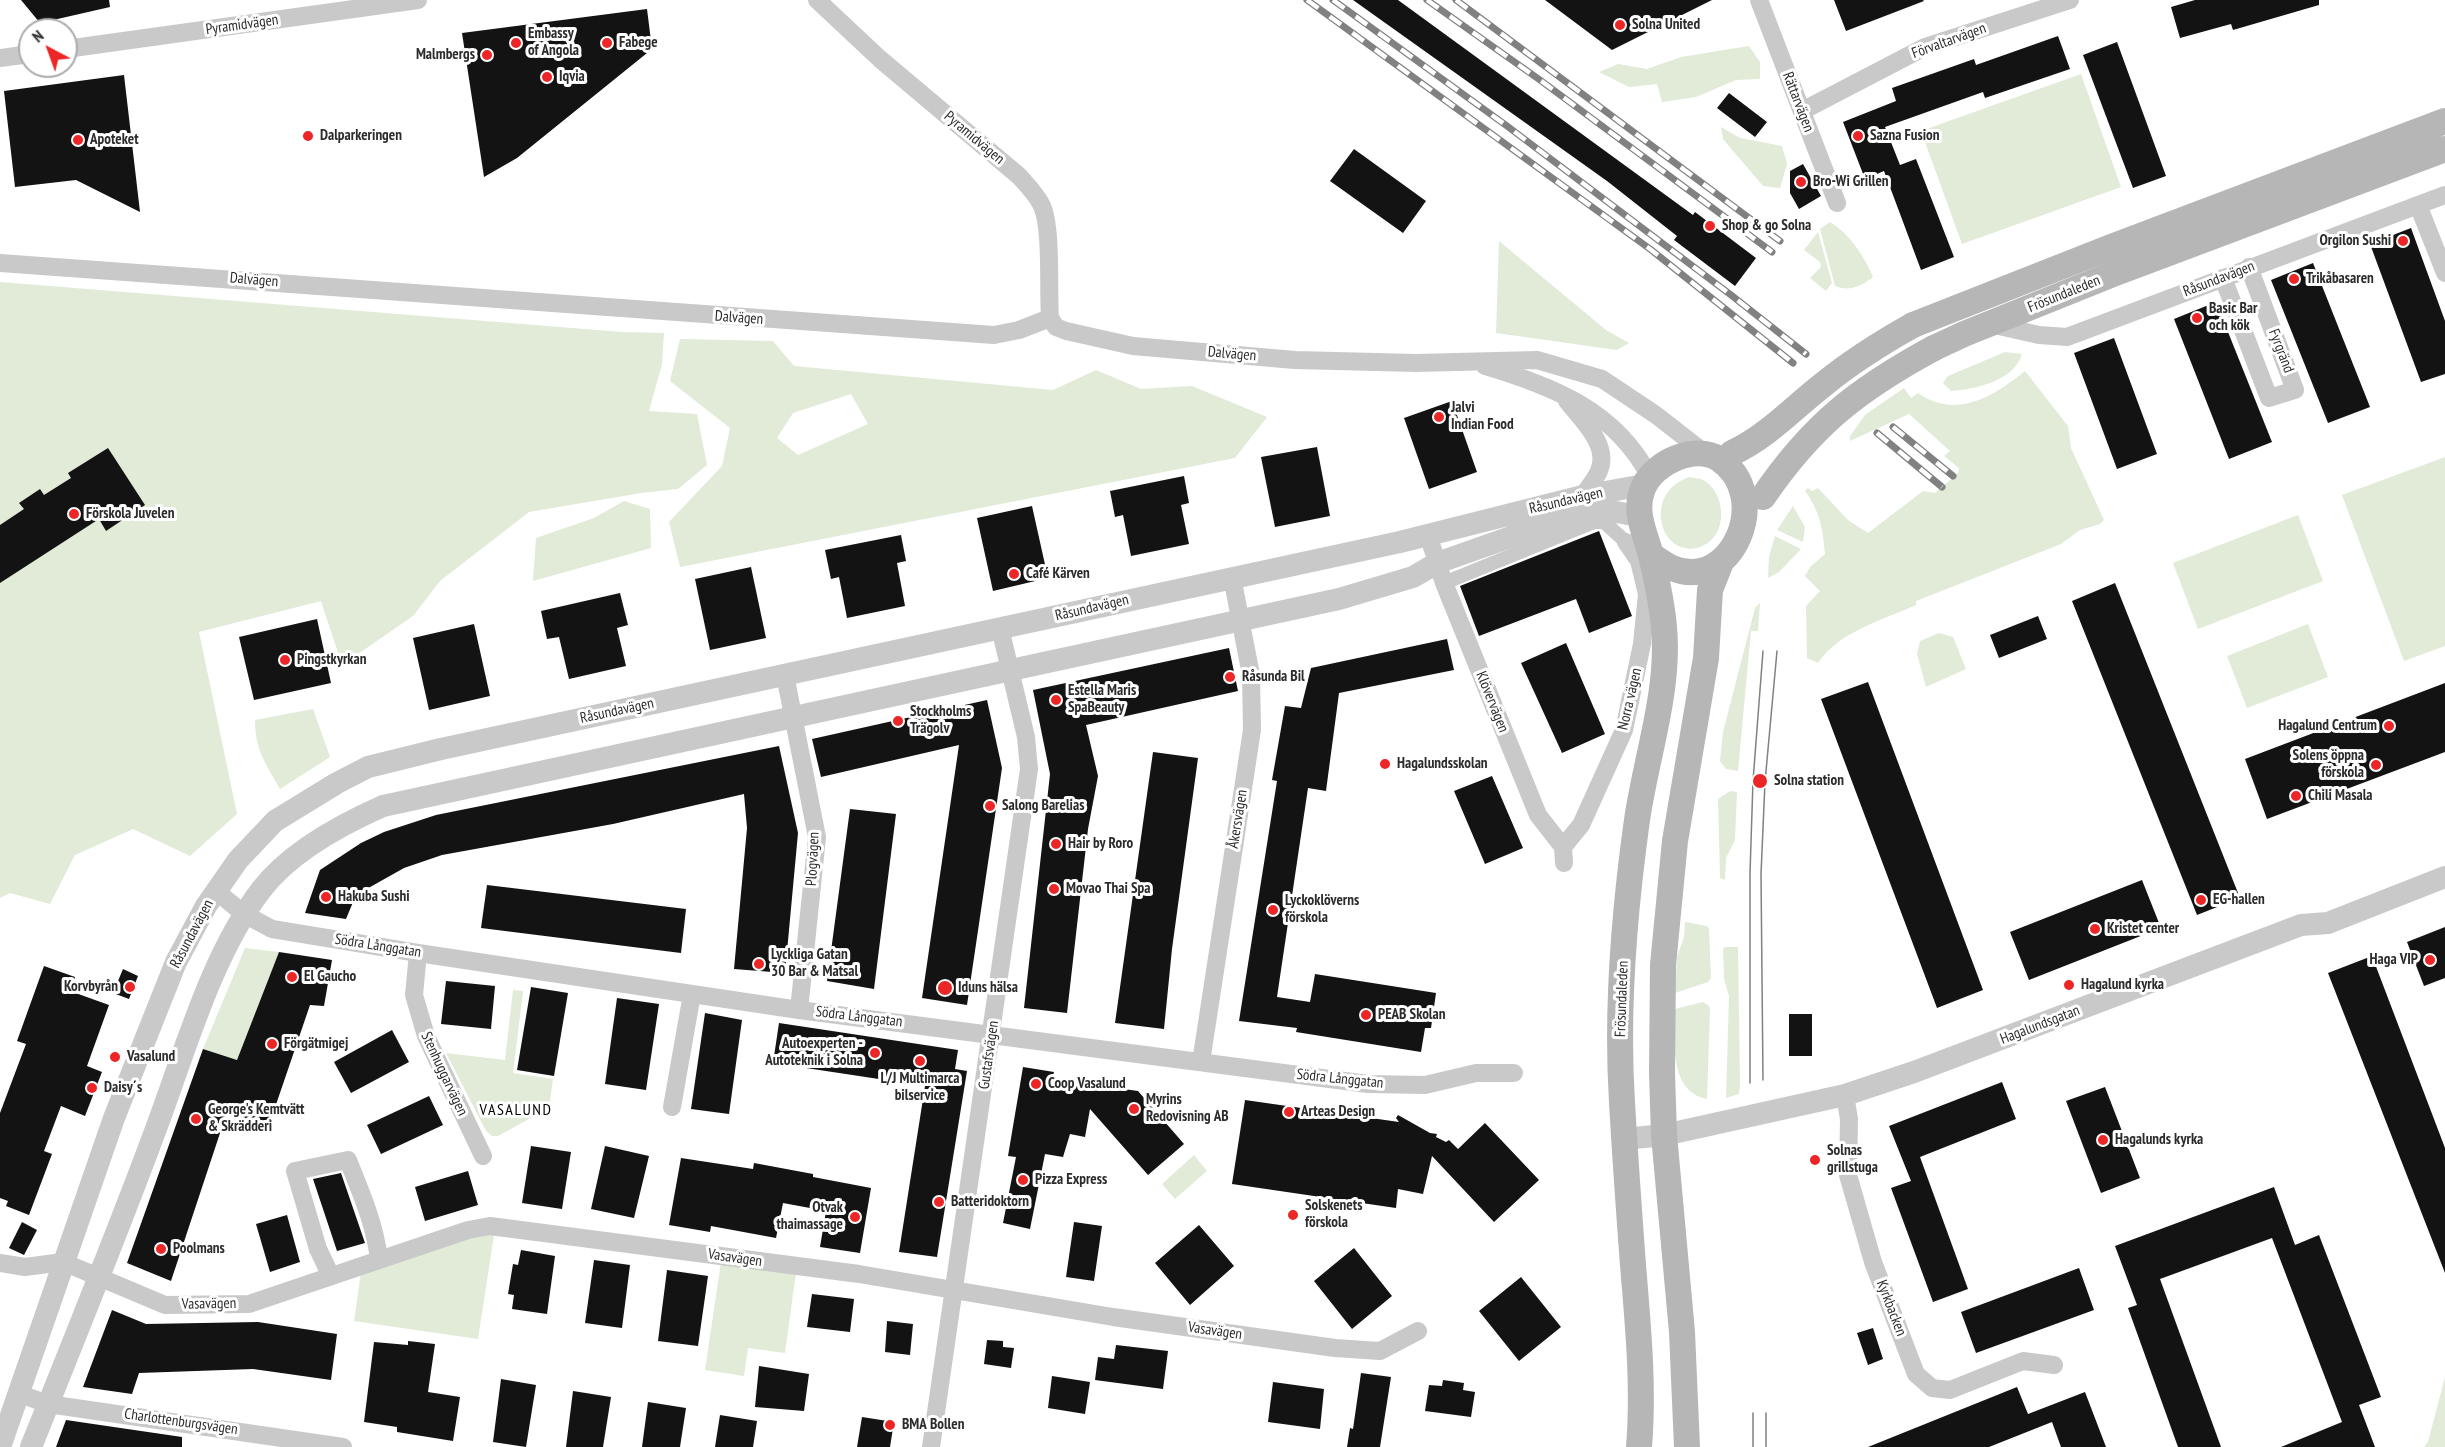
<!DOCTYPE html>
<meta charset="utf-8">
<style>
body{margin:0}
#map{position:relative;width:2445px;height:1447px;overflow:hidden;background:#fff;font-family:"PT Sans Narrow",sans-serif}
canvas{display:block}
.north{position:absolute;left:18px;top:18px;width:60px;height:60px;box-sizing:border-box;background:#fff;border:2px solid #ababab;border-radius:50%;rotate:319deg;font-size:16px;font-weight:700;line-height:24px;text-align:center;color:#2c2c2c}
.north::after{content:'';display:block;margin:auto;width:21px;height:27px;background:#ec2527;clip-path:polygon(50% 0,100% 100%,50% 72%,0 100%)}
</style>
<div id="map">
<canvas width="2445" height="1447"></canvas>
<div class="north">N</div>
</div>
<script>
const g = document.querySelector('canvas').getContext('2d');
g.lineJoin = 'round';
function paint(path, color) { g.fillStyle = color; g.fill(path, 'evenodd'); }
function stroke(path, color, width, dash) { g.strokeStyle = color; g.lineWidth = width; g.lineCap = dash ? 'butt' : 'round'; g.setLineDash(dash || []); g.stroke(path); }
function drawText(font, color, halo, rows, align = 'center') {
  g.font = font + ' "PT Sans Narrow",sans-serif'; g.lineWidth = 6; g.setLineDash([]); g.textBaseline = 'middle'; g.strokeStyle = halo; g.fillStyle = color; for (const [text, x, y, turn = 0] of rows) {
    g.save(); g.translate(x, y); g.rotate((+turn || 0) * Math.PI / 180); g.textAlign = isNaN(turn) ? turn : align; if (halo) g.strokeText(text, 0, 0); g.fillText(text, 0, 0); g.restore();
  }
}
const green = new Path2D(`
 M1749 46 1760 62V79L1736 80 1696 97 1662 102 1657 84 1629 87 1599 72 1618 64 1647 69 1681 57Z
 M2081 74 2121 187 1962 244 1921 131Z
 M1721 127 1740 138 1782 146 1787 164 1780 188 1763 186 1723 139Z
 M1830 222C1850 234 1864 256 1873 277 1862 286 1849 292 1835 286L1820 229Z
 M1818 232 1832 283 1826 291 1810 278 1821 267 1820 262 1804 250Z
 M1499 241 1606 330 1629 343 1617 350 1496 333Z
 M0 282 622 332 664 333 662 364 649 411 697 414 707 465 678 489 641 493 529 512 440 581 413 616 342 665 321 601 199 632 237 814 190 856 133 829 75 855 50 904 10 893 0 898Z
 M680 339 773 341 794 366 1053 390 1096 370 1141 389 1192 386 1267 417 1235 458 680 567 669 522 722 466 730 428 670 381ZM851 394 868 424 798 455 777 438 793 413Z
 M2005 352 2022 354C2014 381 1976 389 1951 391L1943 383 1948 376Z
 M2025 371 2068 426 2071 448 2104 520 2100 524 2080 530 2061 544 1916 601V605C1883 620 1838 632 1818 663L1807 658 1806 606 1820 591 1805 576 1810 567 1825 554C1823 530 1820 511 1805 491L1808 488 1812 491 1818 488 1848 520 1868 533 1923 491 1935 493 1958 473 1959 468 1944 456 1950 451 1909 414 1850 441V436L1865 415 1904 388 1911 398 1918 393C1956 420 1994 396 2025 371Z
 M2445 457V646L2404 661 2342 495Z
 M1689 477C1694 478 1699 478 1703 480 1722 490 1727 521 1714 537 1698 556 1671 551 1663 528 1656 504 1667 485 1689 477Z
 M624 501 650 509 651 548 533 581 536 538 594 518Z
 M1793 506 1805 527 1803 542 1777 530Z
 M2298 515 2323 581 2198 629 2173 563Z
 M1775 536 1801 549 1779 572 1768 578 1769 557Z
 M1760 603 1758 631H1751L1738 771 1726 769 1720 761 1723 732 1755 608Z
 M2308 624 2328 677 2247 708 2227 656Z
 M1939 633 1953 637 1966 669 1926 687 1917 654 1920 641Z
 M313 709 330 757 280 789C266 764 255 750 255 720Z
 M1730 791 1737 792 1735 840 1726 858 1725 880 1720 878 1718 799Z
 M1685 922 1707 926 1709 929 1711 978 1708 982 1675 993 1677 957 1684 937Z
 M1725 947H1738L1740 1084 1739 1094 1726 1098 1729 996 1724 979 1723 949Z
 M245 948 279 952 237 1060 203 1049Z
 M513 990 523 991 513 1073 553 1079 549 1108 498 1136H492L486 1131 446 1053 505 1060Z
 M1703 1002 1709 1006 1710 1010 1707 1099C1668 1091 1675 1040 1675 1009Z
 M1194 1155 1207 1171 1175 1199 1162 1184Z
 M478 1232 494 1235 478 1339 354 1321 361 1272Z
 M721 1262 796 1272 785 1353 748 1348 744 1376 705 1370Z
 M2445 1377V1447H2424L2428 1442Z`);
const building = new Path2D(`
 M21 0H109L110 7 40 23Z
 M1353 0H1398L1693 215 1695 212 1756 258 1735 286 1674 240 1677 236 1607 181Z
 M1545 0H1712L1612 50Z
 M1834 0H1923L1924 1 1846 31Z
 M2195 0H2319V5L2233 30 2231 24 2180 38 2171 7Z
 M647 9 652 49 517 158 484 177 462 33Z
 M2058 36 2070 69 1985 98 1983 92 1885 127 1900 165 1916 159 1954 257 1921 270 1884 171 1865 179 1843 122 1896 101 1892 88 1974 59 1976 65Z
 M2117 42 2166 176 2133 188 2083 55Z
 M124 75 140 212 76 180 15 187 4 91Z
 M1729 93 1767 122 1755 137 1717 108Z
 M1354 149 1426 201 1403 233 1330 181Z
 M1803 164 1821 196 1799 209 1790 193V171Z
 M2411 228 2445 321V374L2421 382 2370 244Z
 M2313 263 2370 407 2328 423 2271 280Z
 M2216 302 2272 442 2229 459 2174 319Z
 M2114 338 2157 454 2117 469 2074 353Z
 M1452 401 1477 472 1429 489 1404 418Z
 M1317 447 1330 516 1275 527 1261 457Z
 M108 448 145 505 106 531 99 519 0 583V525L24 509 19 503 40 489 44 495 71 478 68 473Z
 M1184 476 1189 503 1181 505 1189 544 1131 556 1123 515 1115 517 1110 491Z
 M1032 506 1048 578 993 591 977 518Z
 M1599 531 1632 616 1589 633 1576 599 1479 636 1460 586Z
 M901 535 906 561 897 563 905 606 847 618 839 577 831 579 825 550Z
 M751 567 766 638 710 650 695 579Z
 M2115 583 2240 898 2197 915 2072 601Z
 M620 593 628 625 617 628 626 666 569 679 559 637 547 639 541 611Z
 M2038 616 2047 639 1999 658 1990 635Z
 M317 619 331 683 254 700 239 637Z
 M474 624 490 696 429 710 413 638Z
 M1447 639 1454 670 1339 693 1326 791 1308 788 1277 997 1310 1002 1315 974 1436 993 1431 1028H1425L1421 1052 1296 1032 1297 1028 1239 1021 1277 781 1272 780 1285 706 1301 708 1311 668Z
 M1566 643 1605 734 1562 753 1521 663Z
 M1229 648 1238 691 1086 725 1098 776 1088 829 1067 1013 1024 1008 1050 774 1033 690Z
 M1868 682 1983 990 1937 1008 1821 699Z
 M2445 683V752L2267 819 2245 759Z
 M987 700 1002 768 967 1005 922 998 959 745 821 777 812 739Z
 M779 746 798 833 785 973 734 969 747 828 744 794 613 824 442 855 404 868 356 895 346 919 305 913 320 870 361 843 384 832 436 815Z
 M1153 752 1198 758 1172 949 1164 1029 1115 1023Z
 M1492 776 1523 848 1485 864 1454 791Z
 M850 809 896 814 874 989 827 981Z
 M2142 880 2161 928 2029 980 2010 932Z
 M487 885 686 909 681 953 481 928Z
 M2445 927V978L2424 986 2407 942Z
 M279 952 332 960 324 1006 310 1005 268 1128 227 1112 171 1281 127 1263 203 1049 237 1060Z
 M2372 956 2445 1148V1273L2328 973Z
 M44 966 75 977 70 991 109 1005 87 1066 102 1072 85 1116 61 1106 44 1151 52 1154 29 1215 6 1206 8 1201 0 1198V1113L26 1044 17 1041Z
 M123 969 138 976 129 999 113 993Z
 M446 981 495 986 491 1029 441 1024Z
 M531 987 568 993 554 1076 517 1070Z
 M617 998 659 1004 646 1090 605 1084Z
 M705 1013 742 1020 729 1114 691 1109Z
 M1789 1014H1812V1056H1789Z
 M779 1023 958 1050 955 1069 967 1071 937 1257 899 1252 925 1086 773 1063Z
 M392 1030 409 1062 351 1093 334 1062Z
 M1023 1067 1054 1072 1052 1079 1138 1091 1184 1144 1148 1175 1090 1109 1085 1137 1070 1134 1063 1157 1045 1154 1030 1229 1003 1223 1016 1157 1008 1156Z
 M2002 1082 2016 1119 1920 1157 1968 1289 1933 1302 1891 1188 1911 1181 1889 1126Z
 M2105 1087 2140 1178 2101 1193 2066 1101Z
 M429 1096 443 1125 381 1154 367 1125Z
 M1245 1100 1399 1122 1396 1118 1398 1115 1430 1133 1437 1134 1436 1137 1446 1142 1449 1140 1458 1149 1485 1123 1539 1180 1494 1222 1432 1156 1423 1194 1398 1189 1396 1208 1232 1184Z
 M531 1146 571 1152 562 1209 522 1203Z
 M605 1146 649 1156 634 1218 591 1209Z
 M681 1158 753 1169 754 1163 813 1174V1177L871 1188 860 1253 820 1247 826 1211 783 1203 776 1238 711 1226 710 1232 669 1225Z
 M468 1171 478 1205 425 1221 415 1187Z
 M341 1173 365 1243 337 1251 313 1179Z
 M2274 1187 2295 1245 2319 1235 2381 1397 2359 1405 2375 1447H2281L2342 1422 2272 1238 2160 1279 2221 1447H2178L2128 1308 2137 1305 2115 1246Z
 M287 1215 300 1262 270 1272 256 1224Z
 M22 1222 37 1230 24 1255 9 1248Z
 M1074 1222 1102 1226 1094 1281 1066 1277Z
 M1199 1225 1234 1266 1190 1305 1155 1263Z
 M1354 1248 1392 1296 1352 1329 1314 1281Z
 M521 1250 555 1256 547 1314 512 1309 514 1295 508 1294 513 1264 518 1265Z
 M594 1260 630 1265 622 1328 585 1323Z
 M2079 1268 2094 1310 1976 1353 1961 1312Z
 M667 1270 708 1276 698 1346 658 1341Z
 M1521 1277 1561 1327 1519 1361 1479 1311Z
 M812 1294 854 1299 850 1332 807 1327Z
 M112 1310 146 1324 258 1322 337 1334 331 1380 253 1369 139 1373 132 1394 83 1387Z
 M887 1321 913 1324 910 1355 885 1352Z
 M1873 1328 1883 1359 1868 1365 1857 1333Z
 M987 1340 1003 1341V1347L1014 1348 1011 1368 984 1364Z
 M408 1341 435 1344 428 1392 460 1397 453 1441 397 1432V1427L364 1422 374 1342 408 1345Z
 M1116 1345 1168 1351 1163 1389 1095 1380 1098 1357 1114 1359Z
 M759 1366 809 1374 804 1411 755 1407Z
 M1361 1373 1391 1377 1380 1447H1347L1350 1428 1353 1429Z
 M1052 1376 1090 1382 1085 1414 1048 1408Z
 M501 1379 536 1385 526 1447 493 1442Z
 M1443 1380 1464 1383 1463 1390 1475 1392 1471 1417 1425 1411 1429 1385 1442 1386Z
 M1273 1382 1324 1389 1320 1429 1268 1422Z
 M2017 1387 2028 1414 2085 1392 2106 1447H2061L2052 1422 1989 1447H1868Z
 M573 1391 611 1397 603 1447H566Z
 M648 1402 686 1408 680 1447H642Z
 M720 1415 757 1421 753 1447H715Z
 M862 1417 894 1422 890 1447H857Z
 M66 1420 182 1437V1447H56Z`);
const pedestrian = new Path2D(`
 M1444 583 1594 522H1604L1626 542`);
const minor = new Path2D(`
 M817 0 880 59 1019 176C1027 185 1037 195 1042 206 1052 228 1048 291 1050 318
 M1759 0 1837 203
 M66 49 418 0
 M0 58 30 54
 M1802 111 1925 47 2070 0
 M2418 205 2445 273
 M0 263 994 335 1019 330 1050 318
 M2223 278 2269 398 2295 390 2249 267
 M1050 318 1056 327 1066 331 1133 346 1295 360 1416 363 1537 360 1602 379 1656 415 1706 454
 M1990 324 2039 335 2067 337 2445 195
 M1485 366C1554 387 1615 410 1650 477
 M1567 401C1582 420 1610 445 1599 471 1595 480 1588 488 1583 496
 M1428 535 1444 583 1538 815 1563 847 1564 863
 M785 675 817 837 799 1010
 M1563 847 1581 825 1624 730 1642 644 1647 594 1639 561 1626 542
 M216 891 244 914 272 929 418 953 799 1010 1368 1084 1425 1085 1476 1073H1514
 M418 953 414 995 426 1036 483 1156
 M1201 1062 1252 730 1251 675 1232 577
 M1845 1095 1849 1119 1848 1175 1873 1262 1916 1374 1932 1388 1950 1390 2023 1361 2054 1365
 M672 1107 692 994
 M0 1263 25 1267 63 1262 165 1305 249 1304 468 1230 490 1226 859 1274 1113 1317 1335 1348 1380 1351 1418 1331
 M331 1276 318 1249 295 1171 348 1160C361 1193 375 1224 379 1260
 M20 1394 48 1404 343 1447
 M931 1447 1029 769 1026 737 1000 628`);
const tertiary = new Path2D(`
 M1624 1139 1664 1135 1845 1095 1914 1072 2301 925 2328 923 2445 877
 M0 1447 114 1118 176 962 206 906 238 860 275 821 337 783 368 767 441 749 1400 542 1583 496 1644 485
 M31 1447C74 1340 117 1234 157 1126 185 1051 212 954 261 890 290 852 340 825 383 806L1339 599 1413 577 1437 563 1573 515 1616 512 1639 516`);
const secondary = new Path2D(`
 M1913 325 2111 247 2445 121
 M1934 348 1964 334 2118 272 2445 149
 M1639 1447C1644 1386 1638 1326 1633 1265 1629 1211 1625 1156 1622 1102 1616 1008 1624 913 1637 820 1646 757 1670 691 1664 627 1662 604 1657 581 1652 559 1646 534 1632 512 1644 486 1655 462 1695 444 1719 459 1774 496 1732 593 1672 568 1665 565 1657 559 1651 555
 M1687 1447 1682 1332 1664 1135 1662 1073 1663 965 1675 841 1706 658 1710 590 1721 562`);
const tram = new Path2D(`
 M1763 1080 1761 874 1765 782 1777 651
 M1750 1083V873L1753 781 1763 651
 M1753 1413V1447
 M1766 1447V1413`);
const rail = new Path2D(`
 M1307 0 1650 249 1793 363
 M1333 0 1507 126 1731 295 1806 354
 M1427 0 1540 80 1772 252
 M1456 0 1780 241
 M1893 427 1953 476
 M1877 433 1942 487`);
const secondaryBridge = new Path2D(`
 M1732 453C1768 436 1793 408 1824 384 1852 361 1881 343 1913 325
 M1763 497C1812 425 1858 389 1934 348`);
const markers = [
 [1620,25,6,"#ec2527"],
 [516,43,6,"#ec2527"],
 [607,43,6,"#ec2527"],
 [487,55,6,"#ec2527"],
 [547,77,6,"#ec2527"],
 [308,136,6,"#ec2527"],
 [1858,136,6,"#ec2527"],
 [78,140,6,"#ec2527"],
 [1801,182,6,"#ec2527"],
 [1710,226,6,"#ec2527"],
 [2403,241,6,"#ec2527"],
 [2294,279,6,"#ec2527"],
 [2197,318,6,"#ec2527"],
 [1439,417,6,"#ec2527"],
 [74,514,6,"#ec2527"],
 [1014,574,6,"#ec2527"],
 [285,660,6,"#ec2527"],
 [1230,677,6,"#ec2527"],
 [1056,700,6,"#ec2527"],
 [898,721,6,"#ec2527"],
 [2389,726,6,"#ec2527"],
 [1385,764,6,"#ec2527"],
 [2376,765,6,"#ec2527"],
 [1760,781,8,"#ec2527"],
 [2296,796,6,"#ec2527"],
 [990,806,6,"#ec2527"],
 [1056,844,6,"#ec2527"],
 [1054,889,6,"#ec2527"],
 [326,897,6,"#ec2527"],
 [2201,900,6,"#ec2527"],
 [1273,910,6,"#ec2527"],
 [2095,929,6,"#ec2527"],
 [2430,960,6,"#ec2527"],
 [759,964,6,"#ec2527"],
 [292,977,6,"#ec2527"],
 [2069,985,6,"#ec2527"],
 [130,987,6,"#ec2527"],
 [945,988,8,"#ec2527"],
 [1366,1015,6,"#ec2527"],
 [272,1044,6,"#ec2527"],
 [875,1053,6,"#ec2527"],
 [115,1057,6,"#ec2527"],
 [920,1061,6,"#ec2527"],
 [1036,1084,6,"#ec2527"],
 [92,1088,6,"#ec2527"],
 [1134,1109,6,"#ec2527"],
 [1289,1112,6,"#ec2527"],
 [196,1119,6,"#ec2527"],
 [2103,1140,6,"#ec2527"],
 [1815,1160,6,"#ec2527"],
 [1023,1180,6,"#ec2527"],
 [939,1202,6,"#ec2527"],
 [1293,1215,6,"#ec2527"],
 [855,1217,6,"#ec2527"],
 [161,1249,6,"#ec2527"],
 [890,1425,6,"#ec2527"]
];
const streetNames = [
 ["Pyramidvägen",242,25,-8],
 ["Förvaltarvägen",1949,41,-20],
 ["Rättarvägen",1798,102,69],
 ["Pyramidvägen",974,138,40],
 ["Råsundavägen",2219,279,-21],
 ["Dalvägen",254,280,5],
 ["Frösundaleden",2064,294,-22],
 ["Dalvägen",739,318,4],
 ["Fyrgränd",2281,351,69],
 ["Dalvägen",1232,354,5],
 ["Råsundavägen",1566,501,-13],
 ["Råsundavägen",1092,608,-13],
 ["Norra vägen",1630,699,-77],
 ["Klövervägen",1492,702,68],
 ["Råsundavägen",617,711,-12],
 ["Åkersvägen",1238,819,-81],
 ["Plogvägen",813,859,-87],
 ["Råsundavägen",192,934,-62],
 ["Södra Långgatan",378,946,9],
 ["Frösundaleden",1622,999,-88],
 ["Södra Långgatan",859,1017,7],
 ["Hagalundsgatan",2040,1025,-21],
 ["Gustafsvägen",989,1055,-82],
 ["Stenhuggarvägen",444,1074,65],
 ["Södra Långgatan",1340,1079,6],
 ["Vasavägen",735,1258,8],
 ["Vasavägen",209,1304,-1],
 ["Kyrkbacken",1891,1308,69],
 ["Vasavägen",1215,1331,8],
 ["Charlottenburgsvägen",181,1422,8]
];
const poiNames = [
 ["Solna United",1632,25],
 ["Embassy",528,34],
 ["of Angola",528,51],
 ["Fabege",619,43],
 ["Malmbergs",475,55,"right"],
 ["Iqvia",559,77],
 ["Dalparkeringen",320,136],
 ["Sazna Fusion",1870,136],
 ["Apoteket",90,140],
 ["Bro-Wi Grillen",1813,182],
 ["Shop & go Solna",1722,226],
 ["Orgilon Sushi",2391,241,"right"],
 ["Trikåbasaren",2306,279],
 ["Basic Bar",2209,309],
 ["och kök",2209,326],
 ["Jalvi",1451,408],
 ["Indian Food",1451,425],
 ["Förskola Juvelen",86,514],
 ["Café Kärven",1026,574],
 ["Pingstkyrkan",297,660],
 ["Råsunda Bil",1242,677],
 ["Estella Maris",1068,691],
 ["SpaBeauty",1068,708],
 ["Stockholms",910,712],
 ["Trägolv",910,729],
 ["Hagalund Centrum",2377,726,"right"],
 ["Solens öppna",2364,756,"right"],
 ["förskola",2364,773,"right"],
 ["Hagalundsskolan",1397,764],
 ["Solna station",1774,781],
 ["Chili Masala",2308,796],
 ["Salong Barelias",1002,806],
 ["Hair by Roro",1068,844],
 ["Movao Thai Spa",1066,889],
 ["Hakuba Sushi",338,897],
 ["EG-hallen",2213,900],
 ["Lyckoklöverns",1285,901],
 ["förskola",1285,918],
 ["Kristet center",2107,929],
 ["Lyckliga Gatan",771,955],
 ["30 Bar & Matsal",771,972],
 ["Haga VIP",2418,960,"right"],
 ["El Gaucho",304,977],
 ["Hagalund kyrka",2081,985],
 ["Korvbyrån",118,987,"right"],
 ["Iduns hälsa",958,988],
 ["PEAB Skolan",1378,1015],
 ["Förgätmigej",284,1044],
 ["Autoexperten -",863,1044,"right"],
 ["Autoteknik i Solna",863,1061,"right"],
 ["Vasalund",127,1057],
 ["L/J Multimarca",920,1079,"center"],
 ["bilservice",920,1096,"center"],
 ["Coop Vasalund",1048,1084],
 ["Daisy´s",104,1088],
 ["Myrins",1146,1100],
 ["Redovisning AB",1146,1117],
 ["George's Kemtvätt",208,1110],
 ["& Skrädderi",208,1127],
 ["Arteas Design",1301,1112],
 ["Hagalunds kyrka",2115,1140],
 ["Solnas",1827,1151],
 ["grillstuga",1827,1168],
 ["Pizza Express",1035,1180],
 ["Batteridoktorn",951,1202],
 ["Solskenets",1305,1206],
 ["förskola",1305,1223],
 ["Otvak",843,1208,"right"],
 ["thaimassage",843,1225,"right"],
 ["Poolmans",173,1249],
 ["BMA Bollen",902,1425]
];
const neighbourhoodNames = [
 ["VASALUND",516,1110]
];
paint(green, '#e1ebd8');
paint(building, '#131313');
stroke(pedestrian, '#c9c9c9', 14);
stroke(minor, '#c9c9c9', 18);
stroke(tertiary, '#c9c9c9', 22);
stroke(secondary, '#b6b6b6', 26);
stroke(tram, '#818181', 1.5);
stroke(rail, '#818181', 7);
stroke(rail, '#fff', 4.5, [14]);
stroke(secondaryBridge, '#b6b6b6', 26);
for (const [x, y, r, color] of markers) { const dot = new Path2D(); dot.arc(x, y, r, 0, 2 * Math.PI); g.fillStyle = color; g.fill(dot); stroke(dot, '#fff', 2); }
drawText('15px', '#2c2c2c', '#fff', streetNames);
drawText('bold 15px', '#2c2c2c', '#fff', poiNames, 'left');
g.letterSpacing = '1.5px';
drawText('16px', '#000', '#fff', neighbourhoodNames);
g.letterSpacing = '0px';
</script>
